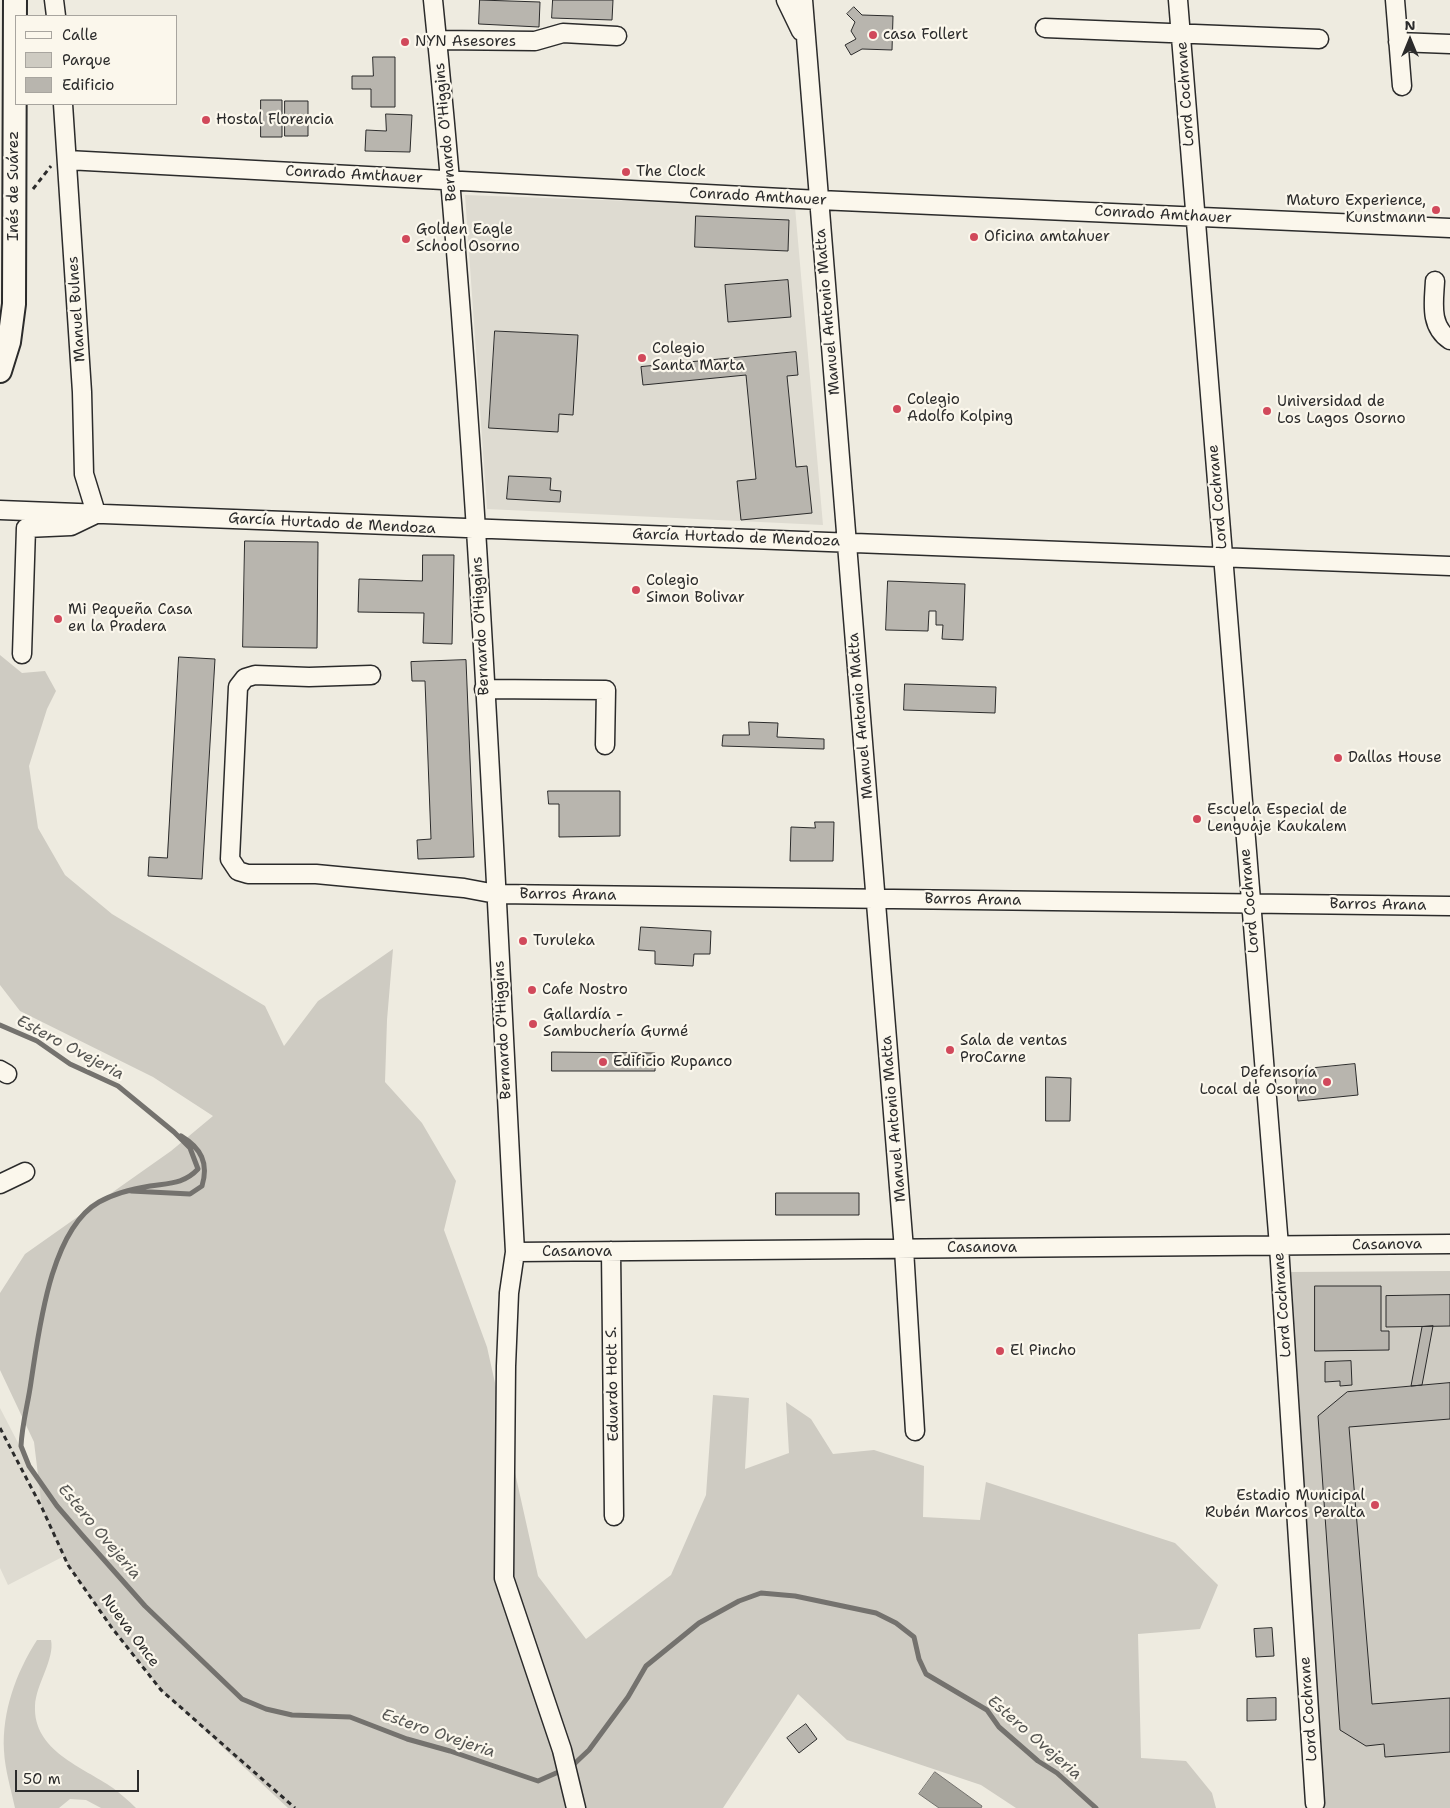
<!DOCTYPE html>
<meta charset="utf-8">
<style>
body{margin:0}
#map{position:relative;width:1450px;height:1808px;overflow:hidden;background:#eeebe0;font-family:"Shantell Sans",sans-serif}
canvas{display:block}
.legend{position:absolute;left:15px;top:15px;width:162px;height:90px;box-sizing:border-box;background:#fbf7ec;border:1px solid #a8a59f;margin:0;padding:6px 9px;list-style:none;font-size:15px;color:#2b2b2b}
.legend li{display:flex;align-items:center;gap:10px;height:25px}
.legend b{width:25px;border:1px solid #a8a59f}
.north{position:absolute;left:1385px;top:15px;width:50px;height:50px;-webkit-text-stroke:4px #fbf7ec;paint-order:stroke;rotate:0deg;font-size:14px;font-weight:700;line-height:20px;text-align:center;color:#2b2b2b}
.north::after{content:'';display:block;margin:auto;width:18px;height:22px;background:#2b2b2b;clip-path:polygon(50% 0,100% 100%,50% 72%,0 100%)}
.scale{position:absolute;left:15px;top:1770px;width:124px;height:22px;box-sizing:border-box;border:2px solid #2b2b2b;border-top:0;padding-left:6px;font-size:15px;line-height:18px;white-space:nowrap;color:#2b2b2b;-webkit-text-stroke:4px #fbf7ec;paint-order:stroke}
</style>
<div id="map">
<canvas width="1450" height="1808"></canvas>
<ul class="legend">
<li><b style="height:6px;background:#fbf7ec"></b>Calle</li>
<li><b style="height:14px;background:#cecbc2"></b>Parque</li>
<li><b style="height:14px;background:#b8b5ae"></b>Edificio</li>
</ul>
<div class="north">N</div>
<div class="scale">50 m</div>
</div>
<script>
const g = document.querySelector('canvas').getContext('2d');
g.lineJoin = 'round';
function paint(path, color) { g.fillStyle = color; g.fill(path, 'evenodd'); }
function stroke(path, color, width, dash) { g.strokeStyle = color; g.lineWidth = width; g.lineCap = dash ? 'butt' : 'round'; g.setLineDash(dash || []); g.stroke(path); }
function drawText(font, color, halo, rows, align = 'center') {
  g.font = font + ' "Shantell Sans",sans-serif'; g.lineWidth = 4.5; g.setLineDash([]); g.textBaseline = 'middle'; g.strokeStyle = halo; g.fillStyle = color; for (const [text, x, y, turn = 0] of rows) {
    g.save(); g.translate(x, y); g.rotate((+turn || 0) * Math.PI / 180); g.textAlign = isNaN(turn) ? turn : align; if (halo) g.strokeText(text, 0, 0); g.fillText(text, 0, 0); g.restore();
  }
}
const built = new Path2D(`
 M465 195 795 207 823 525 487 509Z
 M0 1408 74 1551 8 1585 0 1568Z`);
const green = new Path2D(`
 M0 655 22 673 45 671 56 691 47 709 29 766 38 828 65 875 112 914 265 1006 284 1046 318 1001 393 949 387 1020 385 1082 422 1123 456 1181 444 1230 487 1347 538 1576 586 1639 671 1575 706 1495 713 1395 749 1398 745 1469 789 1453 786 1402 811 1419 833 1454 874 1450 924 1466 923 1517 980 1520 986 1482 1175 1543 1218 1585 1200 1629 1138 1634 1141 1758 1186 1761 1212 1793 1216 1808H1016L981 1785 847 1740 798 1694 723 1808H288L161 1690 112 1628 68 1565 42 1508 34 1442 0 1370V1293L25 1254 171 1151 213 1116 153 1077 20 1011 0 985Z
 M1450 1271V1808H1314L1289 1272Z
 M37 1640H51C55 1659 36 1684 35 1706 33 1751 83 1767 113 1788 121 1794 129 1801 136 1808H101L86 1800 70 1799 59 1808H15C11 1789 5 1770 4 1751 2 1711 16 1673 37 1640Z`);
const water = new Path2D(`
 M935 1772 982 1806 981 1808H939L919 1794Z`);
const stream = new Path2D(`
 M0 1025 37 1041 70 1064 118 1086 174 1132 190 1148 198 1169C184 1184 169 1183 150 1186 132 1189 115 1193 99 1202 50 1230 39 1331 31 1382 28 1404 22 1424 21 1446L29 1466 57 1506 82 1535 145 1606 242 1699 266 1709 292 1715 350 1717 407 1739 450 1751 538 1781 572 1766 589 1750 628 1697 646 1666 699 1623 739 1601 761 1593 795 1596 876 1613 896 1623 914 1637 919 1659 926 1674 987 1710 999 1727 1038 1761 1057 1773 1096 1808
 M131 1191 190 1194 202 1186C209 1163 201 1148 181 1136`);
const building = new Path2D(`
 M480 0 540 2 539 27 479 24Z
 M553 0H613L612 20 552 18Z
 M854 7 862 15 893 16 892 50 862 49 851 55 845 45 856 39 851 31 855 22 847 14Z
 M373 57H395V107H371V89H352V76H373Z
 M261 100H282V137H261Z
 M285 101H308V136H285Z
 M386 114 412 115 410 152 365 151 366 130 386 131Z
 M696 216 789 220 788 251 695 247Z
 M788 280 791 317 728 322 725 285Z
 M495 331 578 335 573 415 559 414 558 432 489 428Z
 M796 352 798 375 787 376 796 467 807 466 812 513 741 520 737 481 756 479 746 375 643 385 641 367Z
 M509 476 551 478 550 490 561 491 560 502 507 499Z
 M245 541 318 542 317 648 243 647Z
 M423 555H454L452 644 423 643 424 613 358 612 359 579 422 581Z
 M888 581 965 584 963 640 942 639 943 625H936V611H929L928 631 886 630Z
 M179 657 215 659 202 879 148 876 149 857 167 858Z
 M466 660 474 857 418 859 417 840 431 839 425 681H412L411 662Z
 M905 684 996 687 995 713 904 710Z
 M749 722 778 723 777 737 824 739V749L722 746 723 735H749Z
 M548 791H620V836L559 837V804H549Z
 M815 822H834L833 861H790L791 827 815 828Z
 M641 927 711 931 710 954H694L693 966 655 964V951L639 950Z
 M552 1052 655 1053V1071H552Z
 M1355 1064 1358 1095 1298 1101 1295 1070Z
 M1046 1077 1071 1078 1070 1121H1046Z
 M776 1193H859V1215H776Z
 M1315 1286H1381V1331H1389V1350L1315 1351Z
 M1450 1295V1326L1386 1327V1296Z
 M1433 1326 1422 1385 1411 1386 1422 1327Z
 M1351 1361 1352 1385 1340 1386V1381L1325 1382V1362Z
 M1450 1383V1419L1349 1427 1372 1704 1450 1698V1752L1385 1757 1384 1744 1366 1746 1340 1730 1318 1416 1347 1392Z
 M1272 1628 1274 1656 1256 1657 1254 1629Z
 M1276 1698V1720L1247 1721V1699Z
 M806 1724 817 1739 799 1753 787 1738Z`);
const path = new Path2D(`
 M33 189 51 166
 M0 1428 42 1508 68 1565 112 1628 161 1690 295 1808`);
const minor = new Path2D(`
 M54 0 56 16
 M433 0C476 416 493 835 515 1252L509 1293 506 1366 504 1578 562 1750 576 1808
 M786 0 801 31
 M803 0 904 1249 915 1431
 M1178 0 1279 1246 1315 1803
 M1395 0 1402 86
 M1045 28 1319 39
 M438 40 535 41 563 33 617 36
 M1398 42 1450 44
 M63 104 82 392 84 474 96 513
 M67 160 819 200 1450 228
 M1435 281C1434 302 1429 326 1450 340
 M0 510 1450 566
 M22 654 26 528 71 526 96 514
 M371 675 309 677 255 675 245 678 238 687 230 859 238 871 248 874H316L464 888 496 894 1450 906
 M484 689 606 690 605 745
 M0 1070 7 1074
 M0 1184 25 1172
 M611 1251 614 1516
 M515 1252 1450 1244`);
const major = new Path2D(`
 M0 371 9 342 14 304 15 0`);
const markers = [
 [873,35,5,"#d1495b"],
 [405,42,5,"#d1495b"],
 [206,120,5,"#d1495b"],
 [626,172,5,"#d1495b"],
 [1436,210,5,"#d1495b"],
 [974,237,5,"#d1495b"],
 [406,239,5,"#d1495b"],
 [642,358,5,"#d1495b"],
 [897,409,5,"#d1495b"],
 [1267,411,5,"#d1495b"],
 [636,590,5,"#d1495b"],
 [58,619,5,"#d1495b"],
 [1338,758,5,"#d1495b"],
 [1197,819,5,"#d1495b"],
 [523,941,5,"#d1495b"],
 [532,990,5,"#d1495b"],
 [533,1024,5,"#d1495b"],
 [950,1050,5,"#d1495b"],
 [603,1062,5,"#d1495b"],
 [1327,1082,5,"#d1495b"],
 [1000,1351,5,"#d1495b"],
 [1375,1505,5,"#d1495b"]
];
const poiNames = [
 ["casa Follert",883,35],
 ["NYN Asesores",415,42],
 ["Hostal Florencia",216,120],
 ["The Clock",636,172],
 ["Maturo Experience,",1426,201,"right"],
 ["Kunstmann",1426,218,"right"],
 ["Golden Eagle",416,230],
 ["School Osorno",416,247],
 ["Oficina amtahuer",984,237],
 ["Colegio",652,349],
 ["Santa Marta",652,366],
 ["Colegio",907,400],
 ["Adolfo Kolping",907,417],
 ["Universidad de",1277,402],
 ["Los Lagos Osorno",1277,419],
 ["Colegio",646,581],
 ["Simon Bolivar",646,598],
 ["Mi Pequeña Casa",68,610],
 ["en la Pradera",68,627],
 ["Dallas House",1348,758],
 ["Escuela Especial de",1207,810],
 ["Lenguaje Kaukalem",1207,827],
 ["Turuleka",533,941],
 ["Cafe Nostro",542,990],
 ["Gallardía -",543,1015],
 ["Sambuchería Gurmé",543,1032],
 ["Sala de ventas",960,1041],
 ["ProCarne",960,1058],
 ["Edificio Rupanco",613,1062],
 ["Defensoría",1317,1073,"right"],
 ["Local de Osorno",1317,1090,"right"],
 ["El Pincho",1010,1351],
 ["Estadio Municipal",1365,1496,"right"],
 ["Rubén Marcos Peralta",1365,1513,"right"]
];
const streetNames = [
 ["Lord Cochrane",1186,94,-94],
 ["Bernardo O'Higgins",446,132,-95],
 ["Conrado Amthauer",354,175,3],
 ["Inés de Suárez",14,186,-90],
 ["Conrado Amthauer",758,197,3],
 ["Conrado Amthauer",1163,215,3],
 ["Manuel Bulnes",77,309,-94],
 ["Manuel Antonio Matta",828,312,-95],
 ["Lord Cochrane",1218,497,-95],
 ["García Hurtado de Mendoza",332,524,3],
 ["García Hurtado de Mendoza",736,538,2],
 ["Bernardo O'Higgins",481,626,-93],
 ["Manuel Antonio Matta",861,716,-95],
 ["Barros Arana",568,895,1],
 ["Barros Arana",973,900,1],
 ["Lord Cochrane",1250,901,-95],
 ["Barros Arana",1378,905,1],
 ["Bernardo O'Higgins",503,1030,-93],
 ["Manuel Antonio Matta",894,1119,-95],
 ["Casanova",1387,1245,-1],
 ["Casanova",982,1248],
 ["Casanova",577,1252],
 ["Lord Cochrane",1283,1305,-94],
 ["Eduardo Hott S.",613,1384,-91],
 ["Nueva Once",130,1631,53],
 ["Lord Cochrane",1309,1709,-94]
];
const waterNames = [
 ["Estero Ovejeria",70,1048,28],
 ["Estero Ovejeria",99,1532,50],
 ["Estero Ovejeria",438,1734,19],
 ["Estero Ovejeria",1034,1738,41]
];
paint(built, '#dedbd1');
paint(green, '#cecbc2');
paint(water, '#a4a29a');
stroke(water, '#74726e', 1);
stroke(stream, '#74726e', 5);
paint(building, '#b8b5ae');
stroke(building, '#2b2b2b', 1);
stroke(minor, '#2b2b2b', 21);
stroke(major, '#2b2b2b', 26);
stroke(path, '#2b2b2b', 3, [5, 4]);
stroke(minor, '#fbf7ec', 18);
stroke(major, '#fbf7ec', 22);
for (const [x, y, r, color] of markers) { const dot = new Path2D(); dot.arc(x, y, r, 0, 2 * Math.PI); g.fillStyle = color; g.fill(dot); stroke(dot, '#fbf7ec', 2); }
drawText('15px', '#2b2b2b', '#fbf7ec', poiNames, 'left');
drawText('15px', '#2b2b2b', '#fbf7ec', streetNames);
drawText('italic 16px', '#555552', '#fbf7ec', waterNames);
</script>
